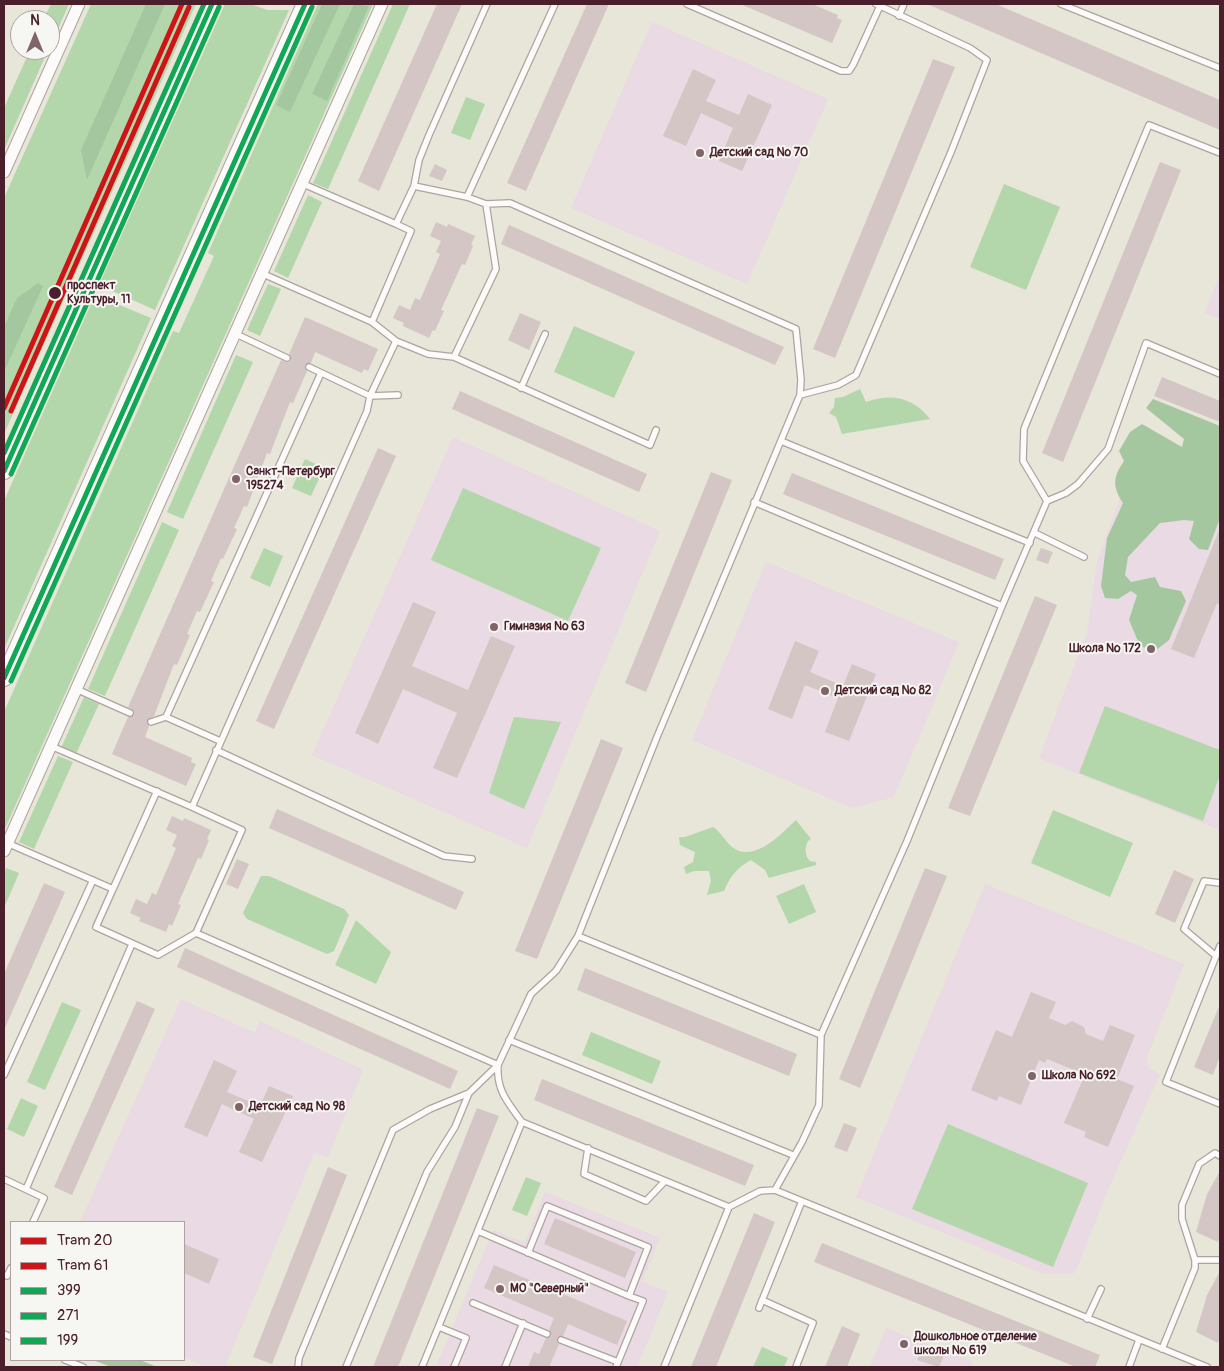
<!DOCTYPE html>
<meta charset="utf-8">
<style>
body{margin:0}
#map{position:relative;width:1224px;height:1371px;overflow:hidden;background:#e8e5d9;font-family:Pangolin,sans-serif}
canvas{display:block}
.frame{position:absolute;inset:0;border:5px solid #4a1f2b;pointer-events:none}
.legend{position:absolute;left:10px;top:1221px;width:175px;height:140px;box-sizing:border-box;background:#f6f6f2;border:1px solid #b1a0a2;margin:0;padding:6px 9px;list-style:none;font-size:15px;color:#4a1f2b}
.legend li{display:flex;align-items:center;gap:10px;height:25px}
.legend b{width:25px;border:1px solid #b1a0a2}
.north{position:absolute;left:10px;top:10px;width:50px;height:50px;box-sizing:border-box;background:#f6f6f2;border:1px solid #b1a0a2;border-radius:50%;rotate:0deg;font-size:14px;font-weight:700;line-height:20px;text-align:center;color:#4a1f2b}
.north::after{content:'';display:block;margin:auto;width:18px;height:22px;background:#816468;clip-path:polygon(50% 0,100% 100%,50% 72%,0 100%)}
</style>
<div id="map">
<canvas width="1224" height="1371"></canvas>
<div class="frame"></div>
<ul class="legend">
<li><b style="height:6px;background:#ce1417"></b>Tram 20</li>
<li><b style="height:6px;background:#ce1417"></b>Tram 61</li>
<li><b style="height:6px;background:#10a855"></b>399</li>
<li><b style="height:6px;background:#10a855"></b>271</li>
<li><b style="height:6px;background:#10a855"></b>199</li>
</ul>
<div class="north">N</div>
</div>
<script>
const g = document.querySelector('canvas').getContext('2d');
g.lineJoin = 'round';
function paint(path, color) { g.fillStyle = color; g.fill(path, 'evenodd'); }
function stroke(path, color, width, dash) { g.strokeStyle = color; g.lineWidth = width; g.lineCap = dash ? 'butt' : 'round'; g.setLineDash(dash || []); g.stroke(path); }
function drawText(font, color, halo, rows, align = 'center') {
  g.font = font + ' Pangolin,sans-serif'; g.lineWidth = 4; g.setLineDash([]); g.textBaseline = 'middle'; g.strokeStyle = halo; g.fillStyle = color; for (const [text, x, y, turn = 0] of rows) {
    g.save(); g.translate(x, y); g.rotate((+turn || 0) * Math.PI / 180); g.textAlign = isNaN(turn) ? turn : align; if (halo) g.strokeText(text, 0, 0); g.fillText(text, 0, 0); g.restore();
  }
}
const built = new Path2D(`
 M652 22 828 99 747 284 571 208Z
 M1220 274V319L1205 313Z
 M453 437 660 531 527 848 312 755Z
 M1220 484V830L1039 758 1087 632 1097 562 1123 489Z
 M766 562 959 642 894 797 852 808 692 740Z
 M985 884 1184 964 1147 1057 1148 1068 1160 1074 1107 1192 1075 1273 1044 1274 856 1197Z
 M181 999 255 1033 260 1021 363 1070 328 1157 314 1153 225 1367H206L184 1357V1222H80Z
 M545 1192 660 1238 642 1282 668 1292 637 1367H436L493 1230 525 1243Z
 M886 1328 971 1361 973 1367H870Z`);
const green = new Path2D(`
 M51 4H69L50 47V20H43Z
 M91 4H196L4 434V198Z
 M225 4H251L267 10H289L155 310 99 285Z
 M318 4H373L4 831V712L173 331 179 333 214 256 208 253Z
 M393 4H410L328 189 313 183Z
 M30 50H48L4 150V108Z
 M466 97 485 104 470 140 451 133Z
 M1004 184 1060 207 1026 290 970 267Z
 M308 195 322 202 288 278 274 271Z
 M268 284 281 289 260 336 247 330Z
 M95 295 151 318 4 649V501Z
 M574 326 635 352 614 398 554 372Z
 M236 355 253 362 183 519 167 512Z
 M860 389 866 402C891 393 913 397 930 419L842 434 836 417 829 413 834 407 835 398 843 397Z
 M305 459 324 468 311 496 292 488Z
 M463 488 601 548 568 621 431 560Z
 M162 522 179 530 105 696 88 689Z
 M264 548 283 556 270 587 250 578Z
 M84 697 99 704 76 754 61 748Z
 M1105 706 1220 750V775L1203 821 1079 773Z
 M514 717 561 722 524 809 489 793Z
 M58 756 73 762 34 849 19 842Z
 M1053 810 1133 843 1110 897 1031 863Z
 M796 820 811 839 808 841C805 848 804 855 810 861L816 862V865L769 878 765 870 751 860C737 868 730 876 724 891L707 895 711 881 709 871H694L686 874 684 867 693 862 695 852 680 845 679 837H685L713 827C721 832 725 841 732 847 754 864 781 834 796 820Z
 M6 868 19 873 4 908V874Z
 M261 876H269L344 909 349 915 334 951 327 954 247 919 243 913Z
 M804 884 816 912 789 924 776 896Z
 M356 920 391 952 376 984 335 965Z
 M62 1002 81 1010 45 1090 27 1082Z
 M591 1032 661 1061 652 1084 582 1055Z
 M21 1098 38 1106 24 1137 7 1129Z
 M948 1124 1088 1183 1053 1267 912 1209Z
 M526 1177 541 1183 527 1216 512 1210Z
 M762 1347 788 1358 784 1367H753Z`);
const forest = new Path2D(`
 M146 4H165L87 180 81 150Z
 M322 4H340L290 112 276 105Z
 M354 4 369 6 327 101 312 94Z
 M38 283 43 286 4 372V327L17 298Z
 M1153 399 1220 426V518L1208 550 1199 549 1189 539 1194 521 1184 520 1160 523 1128 557 1125 575 1131 582 1155 577 1160 587 1181 591 1186 601 1169 640 1155 651 1140 646 1129 620 1137 595 1131 591 1118 599 1105 598 1101 586 1107 538 1123 503C1112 486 1113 477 1124 461L1119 451 1130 432 1142 424 1182 447 1184 439 1146 408Z
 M93 1360H140L157 1367H111Z`);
const building = new Path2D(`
 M437 4H462L379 191 358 181Z
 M587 4H609L526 191 507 183Z
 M740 4H812L838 15 837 18 842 20 832 43Z
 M927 4H996L1005 8 1220 100V130Z
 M933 59 955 67 835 358 813 349Z
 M693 69 716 80 706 101 739 115 748 94 772 105 742 171 719 161 733 128 701 113 686 146 663 136Z
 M1160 162 1181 170 1063 462 1042 453Z
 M435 164 447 170 442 181 429 176Z
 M436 222 447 227 448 224 475 236 471 245 473 246 465 265 462 264 441 310 444 311 435 331 433 330 429 338 403 326 404 323 393 318 399 305 410 310 415 298 420 300 440 254 436 252 441 241 430 236Z
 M509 225 784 347 775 365 501 244Z
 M520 313 541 322 529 350 508 340Z
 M305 317 378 349 368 371 364 369 362 373 315 352 311 363 305 365 307 371 293 403 290 402 270 454 267 453 247 507 244 506 234 528 237 529 223 559 221 558 211 581 214 582 200 612 197 611 187 634 190 635 177 665 174 664 154 716 147 721 149 726 145 737 192 758 191 762 196 764 186 786 112 754 128 717 134 714 133 710 128 707 281 360 288 363 291 360 289 354Z
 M1162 377 1220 401V422L1154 396Z
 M460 391 647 474 639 492 452 409Z
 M378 448 396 456 274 729 256 721Z
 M711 472 732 480 646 692 625 683Z
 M792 473 1004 559 995 580 783 494Z
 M1220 528V605L1217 603 1194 658 1171 649Z
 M1041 548 1053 552 1048 564 1036 560Z
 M1035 596 1057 605 970 816 948 808Z
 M413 602 436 612 412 666 468 690 491 636 515 646 457 778 433 768 457 713 403 689 378 744 355 733Z
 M795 641 819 651 810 672 843 686 852 664 876 674 849 741 825 732 838 698 805 685 792 719 768 709Z
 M601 739 623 748 537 959 515 951Z
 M277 809 464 892 456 910 269 828Z
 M172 816 183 821 184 818 211 830 207 839 209 840 201 859 198 858 178 904 181 905 172 926 169 924 166 932 139 921 141 918 130 913 136 899 147 904 152 893 156 895 176 848 172 846 177 835 166 830Z
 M237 859 249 864 238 889 226 884Z
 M925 868 947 876 860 1088 839 1079Z
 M1174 870 1194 879 1175 923 1155 914Z
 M44 883 65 892 4 1030V974Z
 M185 948 458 1071 450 1089 177 967Z
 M585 968 797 1054 789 1076 577 990Z
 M1031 992 1056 1002 1049 1018 1065 1025 1072 1021 1084 1027 1086 1034 1103 1041 1110 1025 1135 1035 1117 1079 1134 1086 1108 1147 1084 1137 1086 1132 1064 1123 1083 1079 1077 1076 1079 1072 1047 1059 1045 1063 1039 1060 1021 1105 999 1096 997 1101 971 1090 996 1030 1012 1037Z
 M137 1001 155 1009 72 1195 54 1187Z
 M1220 1004V1056L1213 1075 1194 1067Z
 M214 1060 237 1071 227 1092 260 1106 269 1086 293 1096 262 1162 239 1152 254 1119 222 1104 207 1137 184 1127Z
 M542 1079 754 1165 745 1186 534 1100Z
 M477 1108 499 1116 398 1367H373Z
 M844 1123 857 1128 847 1152 834 1147Z
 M328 1167 347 1175 272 1364 253 1357Z
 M1220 1171V1236L1218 1242 1196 1232 1207 1194Z
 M754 1213 775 1222 732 1328 716 1367H691Z
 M555 1218 636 1252 625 1278 544 1244Z
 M822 1243 1100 1355 1095 1367H1076L814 1262Z
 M184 1244 219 1259 209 1284 184 1273Z
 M494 1265 627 1321 617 1345 568 1324 563 1336 557 1338 559 1344 549 1367H528L534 1352 539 1354 546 1338 551 1336 549 1330 554 1318 484 1288Z
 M1220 1271V1337L1218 1343 1196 1332 1207 1295Z
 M842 1326 860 1334 847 1367H825Z
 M923 1346 944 1355 939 1367 917 1360Z`);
const lane = new Path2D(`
 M687 4 841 71H849L853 65 880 6
 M1061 4 1220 68
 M899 16 904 4
 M301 183 396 224 414 186 419 160 429 135 487 4
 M414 186 467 197 486 204 496 269 454 357
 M467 197 555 4
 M261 273 372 322 396 341 428 354 454 357 650 445 656 430
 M372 322 411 231 396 224
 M234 333 287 358
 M309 367 370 396 398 395
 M521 388 545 334
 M800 395 838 385 856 375 951 152 987 60 970 48 876 4
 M781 441 1030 543
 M1047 501 1066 493 1078 484 1108 449 1146 343 1220 374
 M754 502 1002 606
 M1035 533 1084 557
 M76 689 130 713
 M166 717 220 741
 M151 722 166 717 321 373
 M51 746 192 807 367 411 370 396 396 341
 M216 750 444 856 472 859
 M7 843 113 889 157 791
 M113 889 96 927 158 955 196 933 242 830 192 807
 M196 933 498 1065C496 1090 508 1103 522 1122
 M578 936 821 1035
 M1220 946 1166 1082 1220 1104
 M1216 956 1184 929 1204 881 1220 883
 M509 1040 793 1155
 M4 1075 93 880
 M588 1148 584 1174 646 1201 665 1181
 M4 1179 44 1198 33 1222
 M26 1189 132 944
 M775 1190 802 1142 819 1105 821 1035 907 841 1002 606 1047 501 1023 461 1024 429 1141 144 1149 125 1220 153
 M478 1231 629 1296
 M528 1253 547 1206 648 1247 629 1296 643 1301 616 1367
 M1195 1260H1220
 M4 1275 7 1276 11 1268
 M762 1300 813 1323 796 1367
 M473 1303 547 1334
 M759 1308 802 1201
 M1087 1319 1101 1289
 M439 1327 466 1338 454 1367
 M4 1334 11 1337
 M561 1340 618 1362
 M1162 1349 1195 1268V1260L1182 1219V1205L1199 1164 1215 1153 1220 1156
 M65 1360 83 1367
 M298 1367 299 1358 393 1130 430 1109 469 1093 498 1065 531 994 556 971 578 936 657 737 800 395 801 380 796 329 510 203 486 204
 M346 1367 427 1172 455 1127 469 1093
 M422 1367 522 1122 729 1207
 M505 1367 523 1323
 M664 1367 729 1207 760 1191 775 1190 1207 1367
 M1129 1367 1139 1340`);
const street = new Path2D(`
 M4 172 79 4
 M4 851 382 4`);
const secondary = new Path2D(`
 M4 471 212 4
 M4 678 305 4`);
const bus1 = new Path2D(`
 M4 471 212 4
 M4 678 305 4`);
const bus2 = new Path2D(`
 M11 474 219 7
 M11 681 312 7`);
const bus3 = new Path2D(`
 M4 453 204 4`);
const tram1 = new Path2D(`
 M4 408 182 4`);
const tram2 = new Path2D(`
 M11 411 189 7`);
const markers = [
 [700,153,5,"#816468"],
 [55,293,7,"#4a1f2b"],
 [236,479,5,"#816468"],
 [494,627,5,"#816468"],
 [1151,649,5,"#816468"],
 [825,691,5,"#816468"],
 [1032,1076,5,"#816468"],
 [239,1107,5,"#816468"],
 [500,1289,5,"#816468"],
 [904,1344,5,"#816468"]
];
const poiNames = [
 ["Детский сад № 70",710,153],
 ["Санкт-Петербург",246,472],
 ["195274",246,486],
 ["Гимназия № 63",504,627],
 ["Школа № 172",1141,649,"right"],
 ["Детский сад № 82",835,691],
 ["Школа № 692",1042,1076],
 ["Детский сад № 98",249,1107],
 ["МО \"Северный\"",510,1289],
 ["Дошкольное отделение",914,1337],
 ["школы № 619",914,1351]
];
const stopNames = [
 ["проспект",67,286],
 ["Культуры, 11",67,300]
];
paint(built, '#e9dae3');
paint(green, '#b3d7ab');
paint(forest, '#a5c7a0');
paint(building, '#d4c6c5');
stroke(lane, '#aca49f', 8);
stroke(street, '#aca49f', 13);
stroke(secondary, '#aca49f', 18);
stroke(lane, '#fcfbf9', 5.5);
stroke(street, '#fcfbf9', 11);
stroke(secondary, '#fcfbf9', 16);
stroke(bus1, '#10a855', 5);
stroke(bus2, '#10a855', 5);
stroke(bus3, '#10a855', 5);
stroke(tram1, '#ce1417', 5);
stroke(tram2, '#ce1417', 5);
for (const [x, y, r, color] of markers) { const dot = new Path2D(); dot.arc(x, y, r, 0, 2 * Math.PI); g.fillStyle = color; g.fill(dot); stroke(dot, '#f6f6f2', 2); }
drawText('bold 12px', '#4a1f2b', '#f6f6f2', poiNames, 'left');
drawText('bold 12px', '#4a1f2b', '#f6f6f2', stopNames, 'left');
</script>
